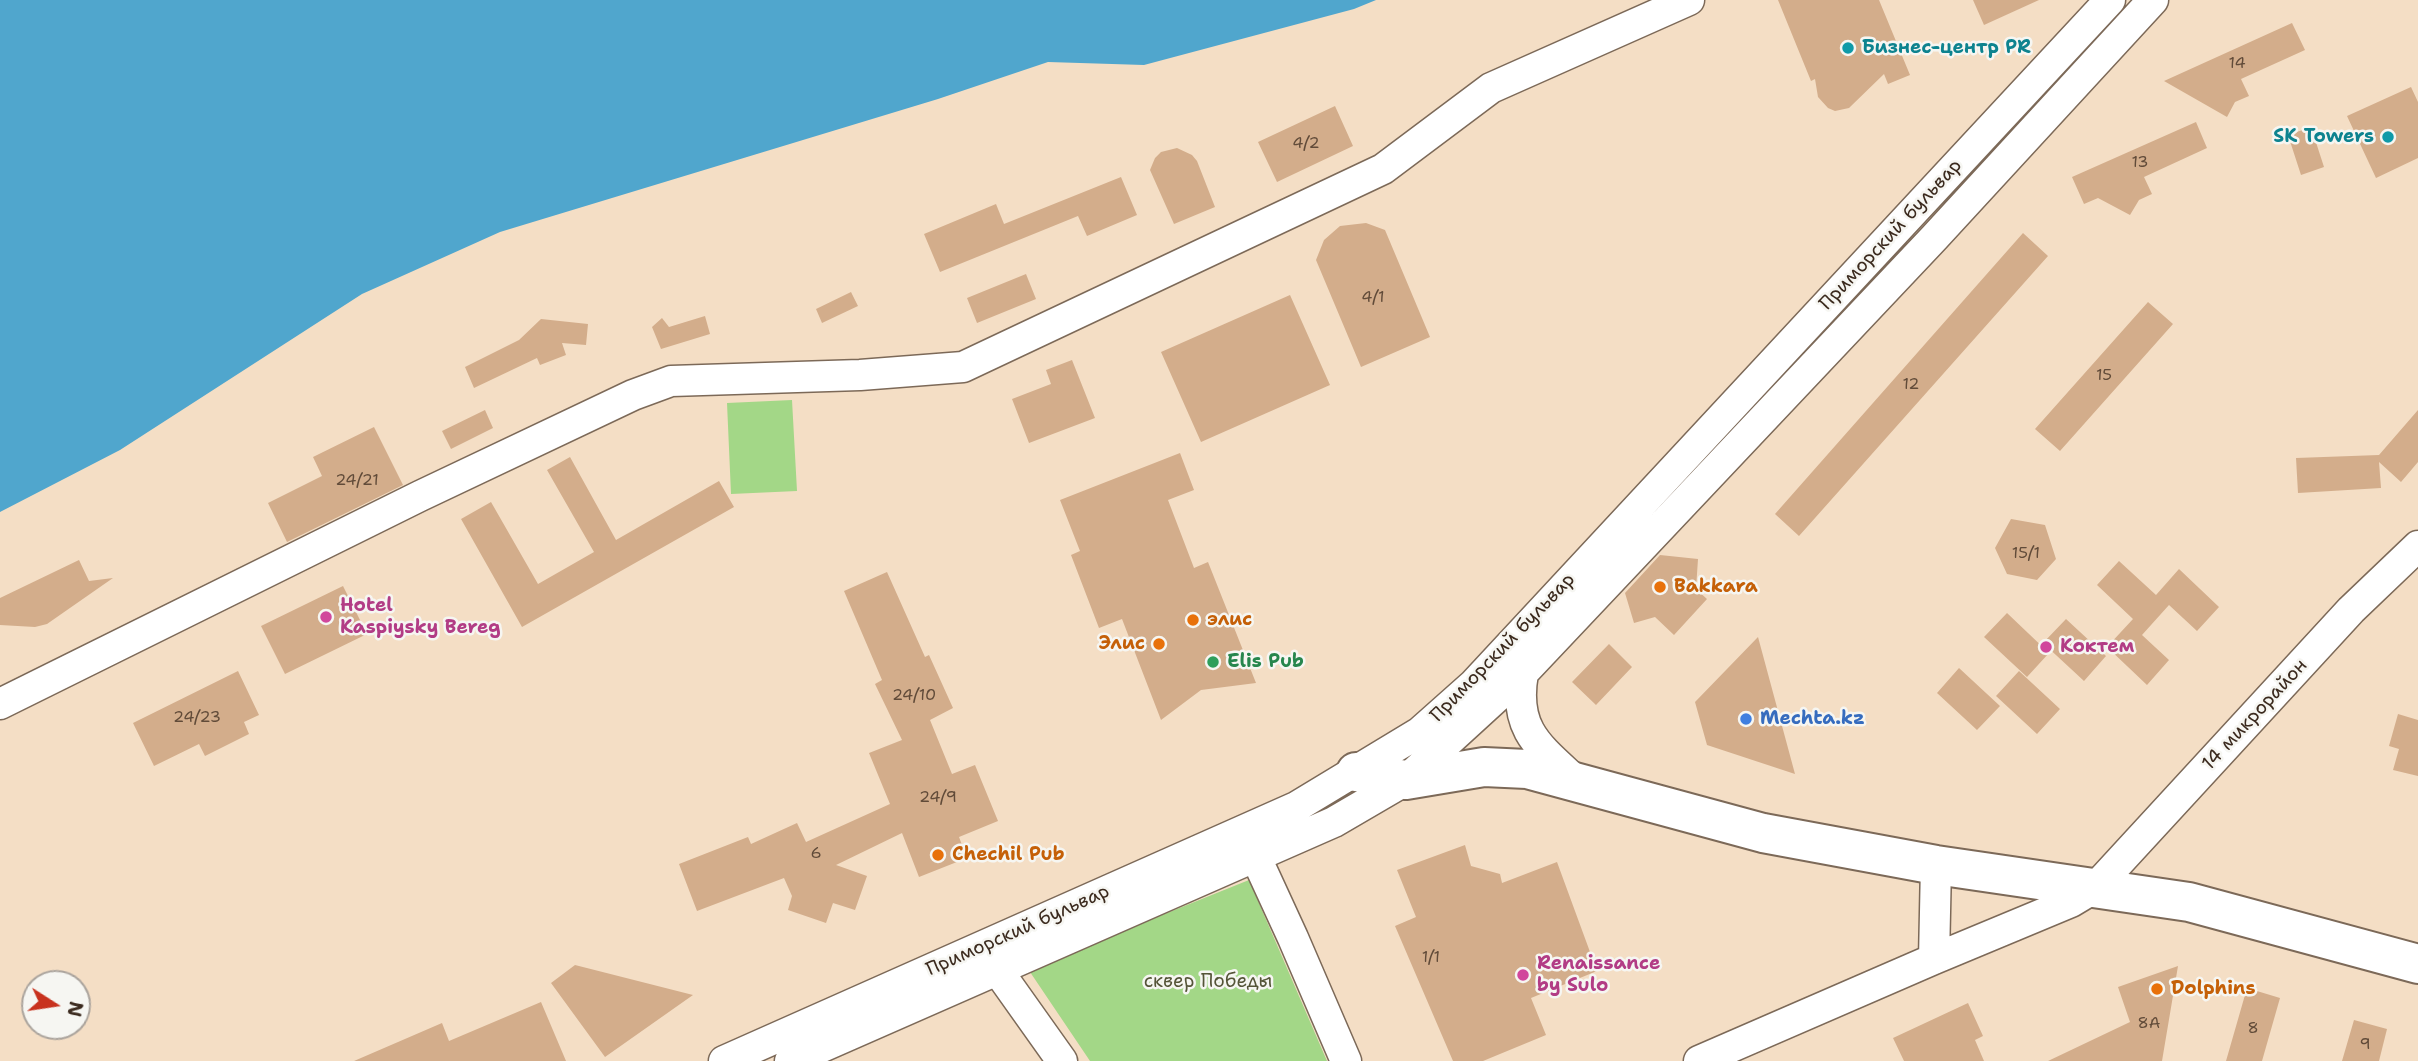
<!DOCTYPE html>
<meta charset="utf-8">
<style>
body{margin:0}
#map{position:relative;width:2418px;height:1061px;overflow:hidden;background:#f4dec5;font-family:"Shantell Sans",sans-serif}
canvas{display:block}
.north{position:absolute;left:21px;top:970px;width:70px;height:70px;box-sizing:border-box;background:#f6f6f2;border:2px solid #aba49d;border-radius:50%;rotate:102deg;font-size:19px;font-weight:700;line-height:28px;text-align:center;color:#3b2a1e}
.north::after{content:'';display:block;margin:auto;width:24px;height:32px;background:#c8321e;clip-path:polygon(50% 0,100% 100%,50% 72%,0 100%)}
</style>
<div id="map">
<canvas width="2418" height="1061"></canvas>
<div class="north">N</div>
</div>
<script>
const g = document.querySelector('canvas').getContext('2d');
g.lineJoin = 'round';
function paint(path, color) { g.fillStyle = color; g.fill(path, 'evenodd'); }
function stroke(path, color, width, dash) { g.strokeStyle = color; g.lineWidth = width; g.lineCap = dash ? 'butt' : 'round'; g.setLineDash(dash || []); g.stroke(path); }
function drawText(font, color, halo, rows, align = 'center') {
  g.font = font + ' "Shantell Sans",sans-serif'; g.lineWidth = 5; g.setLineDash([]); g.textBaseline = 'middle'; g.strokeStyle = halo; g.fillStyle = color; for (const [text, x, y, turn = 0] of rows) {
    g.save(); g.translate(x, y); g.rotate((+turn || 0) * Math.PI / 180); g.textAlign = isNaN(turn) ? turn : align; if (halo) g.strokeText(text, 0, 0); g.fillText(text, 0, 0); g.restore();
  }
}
const green = new Path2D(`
 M792 400 797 491 731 494 727 403Z
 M1249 880 1327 1061H1090L1028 969Z`);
const water = new Path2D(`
 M0 0H1376L1354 9 1144 65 1048 62 938 99 500 232 362 294 120 450 0 512Z`);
const building = new Path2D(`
 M1778 0H1879L1910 75 1888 84 1884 74 1849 108 1835 111 1828 108 1818 97 1815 79 1811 81Z
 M1973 0H2039L1984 25Z
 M2292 23 2305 50 2241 79 2249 96 2235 102 2227 117 2164 81Z
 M2411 87 2418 102V158L2376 178 2347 116Z
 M1335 106 1353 146 1277 182 1258 142Z
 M2196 122 2207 148 2144 177 2152 194 2139 200 2130 215 2098 198 2084 204 2072 177Z
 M2311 127 2324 167 2301 175 2288 135Z
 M1177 148 1192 155 1197 161 1215 207 1174 224 1150 170 1155 158 1161 152Z
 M1121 177 1137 215 1087 236 1078 216 940 272 924 234 996 204 1004 224Z
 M1366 223 1385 230 1430 337 1361 367 1316 260 1324 240 1340 226Z
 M2023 233 2048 256 1799 536 1775 514Z
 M1026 274 1036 299 977 323 967 298Z
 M851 292 858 306 822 323 816 309Z
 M1290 295 1330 385 1201 442 1161 352Z
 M2148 302 2173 324 2060 451 2035 429Z
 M705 316 710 334 661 349 652 327 662 318 669 327Z
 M541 319 588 324 586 345 562 343 566 355 540 365 537 358 474 388 465 367 519 340Z
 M1072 360 1095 418 1029 443 1012 399 1051 384 1046 370Z
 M485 410 493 428 451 449 442 431Z
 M2418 410V462L2401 482 2379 462 2381 488 2298 493 2296 458 2379 455Z
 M374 427 403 485 287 542 268 503 322 476 313 457Z
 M1180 453 1194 490 1168 500 1194 568 1208 562 1256 683 1201 690 1161 720 1122 619 1099 628 1071 555 1080 551 1060 500Z
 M570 457 616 540 719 481 734 507 522 627 461 519 491 502 538 584 594 552 547 470Z
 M2011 519 2045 525 2056 559 2037 580 2007 574 1995 548Z
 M1660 555 1698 559 1696 589 1707 599 1674 635 1655 617 1634 623 1625 593Z
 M79 560 89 581 113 578 47 624 35 627 0 625V598Z
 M2119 561 2156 595 2179 569 2219 607 2197 631 2169 605 2142 635 2169 660 2147 685 2107 647 2133 619 2097 585Z
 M887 572 925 657 929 655 953 708 930 720 952 774 975 765 998 821 959 837 967 858 919 877 902 833 836 865 867 876 855 910 833 903 826 923 788 910 792 896 784 878 697 911 679 864 748 837 751 844 797 823 806 842 890 804 869 753 902 740 875 684 882 680 844 591Z
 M343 586 367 634 285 674 261 626Z
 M2007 613 2049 653 2027 677 1984 637Z
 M2066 619 2106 656 2084 681 2043 643Z
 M1758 637 1795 774 1707 745 1695 702Z
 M1609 644 1632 667 1596 705 1572 682Z
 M1959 668 2000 706 1977 730 1937 693Z
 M238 671 259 715 244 722 249 734 205 756 199 744 154 766 133 723Z
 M2019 671 2060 709 2037 734 1996 696Z
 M2398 714 2418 720V776L2393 770 2399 749 2389 746Z
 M1465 845 1471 866 1500 874 1502 883 1557 862 1597 971 1531 998 1546 1035 1483 1061H1453L1395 926 1416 917 1397 870Z
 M575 965 693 995 605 1057 551 983Z
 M2178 966 2162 1061H2048L2130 1022 2118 987Z
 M2247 988 2280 998 2262 1061H2226Z
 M541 1002 566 1061H354L442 1023 449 1041Z
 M1968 1003 1983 1036 1975 1040 1984 1061H1904L1893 1038Z
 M2354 1020 2387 1029 2379 1061H2342Z`);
const minor = new Path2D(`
 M1523 673C1513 729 1538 746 1576 781
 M0 704 420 496 633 395 671 381 860 375 963 367 1383 169 1491 88 1689 0
 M1247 838 1293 938 1346 1061
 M986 954 1062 1061
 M1934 959 1936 865
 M724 1061 1296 807 1420 732 1474 684 2110 0
 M790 1061 1334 822 1406 780 1523 673 1934 238 2153 0
 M1699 1061 1934 959 2071 902 2096 887 2351 610 2418 546`);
const major = new Path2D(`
 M1356 772 1406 780 1484 767 1527 769 1763 833 1936 865 2189 902 2418 964`);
const markers = [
 [1848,48,7,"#0f9aa8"],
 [2388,137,7,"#0f9aa8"],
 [1660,587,7,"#e8710a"],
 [326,617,7,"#d1479c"],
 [1193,620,7,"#e8710a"],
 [1159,644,7,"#e8710a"],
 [2046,647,7,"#d1479c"],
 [1213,662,7,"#2e9e5b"],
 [1746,719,7,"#3f7fe0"],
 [938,855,7,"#e8710a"],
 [1523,975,7,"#d1479c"],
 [2157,989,7,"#e8710a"]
];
const numberNames = [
 ["14",2237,64],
 ["4/2",1306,144],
 ["13",2140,163],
 ["4/1",1373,298],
 ["15",2104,376],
 ["12",1911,385],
 ["24/21",357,481],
 ["15/1",2026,554],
 ["24/10",914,696],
 ["24/23",197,718],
 ["24/9",938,798],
 ["6",816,854],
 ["1/1",1431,958],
 ["8А",2149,1024],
 ["8",2253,1029],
 ["9",2365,1045]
];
const cultureNames = [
 ["Бизнес-центр PR",1862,48],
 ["SK Towers",2374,137,"right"]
];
const streetNames = [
 ["Приморский бульвар",1891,235,-47],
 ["Приморский бульвар",1503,648,-46],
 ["14 микрорайон",2255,715,-47],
 ["Приморский бульвар",1018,931,-24]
];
const foodNames = [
 ["Bakkara",1674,587],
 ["элис",1207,620],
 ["Элис",1145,644,"right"],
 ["Chechil Pub",952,855],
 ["Dolphins",2171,989]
];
const hotelNames = [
 ["Hotel",340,606],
 ["Kaspiysky Bereg",340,628],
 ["Коктем",2060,647],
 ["Renaissance",1537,964],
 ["by Sulo",1537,986]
];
const leisureNames = [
 ["Elis Pub",1227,662]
];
const shopNames = [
 ["Mechta.kz",1760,719]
];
const parkNames = [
 ["сквер Победы",1208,982]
];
paint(green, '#a3d787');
paint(water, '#50a6cd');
paint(building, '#d3ad8b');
stroke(minor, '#7c6958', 33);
stroke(major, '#7c6958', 42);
stroke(minor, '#fff', 30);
stroke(major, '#fff', 38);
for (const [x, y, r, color] of markers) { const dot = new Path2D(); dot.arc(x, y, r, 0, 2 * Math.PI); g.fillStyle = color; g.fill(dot); stroke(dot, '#f6f6f2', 2.5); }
drawText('16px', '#614b39', null, numberNames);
drawText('bold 19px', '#0d838f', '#f6f6f2', cultureNames, 'left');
drawText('19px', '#3b2a1e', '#f6f6f2', streetNames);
drawText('bold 19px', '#c56008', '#f6f6f2', foodNames, 'left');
drawText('bold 19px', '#b23c85', '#f6f6f2', hotelNames, 'left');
drawText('bold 19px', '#27864d', '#f6f6f2', leisureNames, 'left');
drawText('bold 19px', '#366cbe', '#f6f6f2', shopNames, 'left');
drawText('19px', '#555538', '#f6f6f2', parkNames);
</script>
